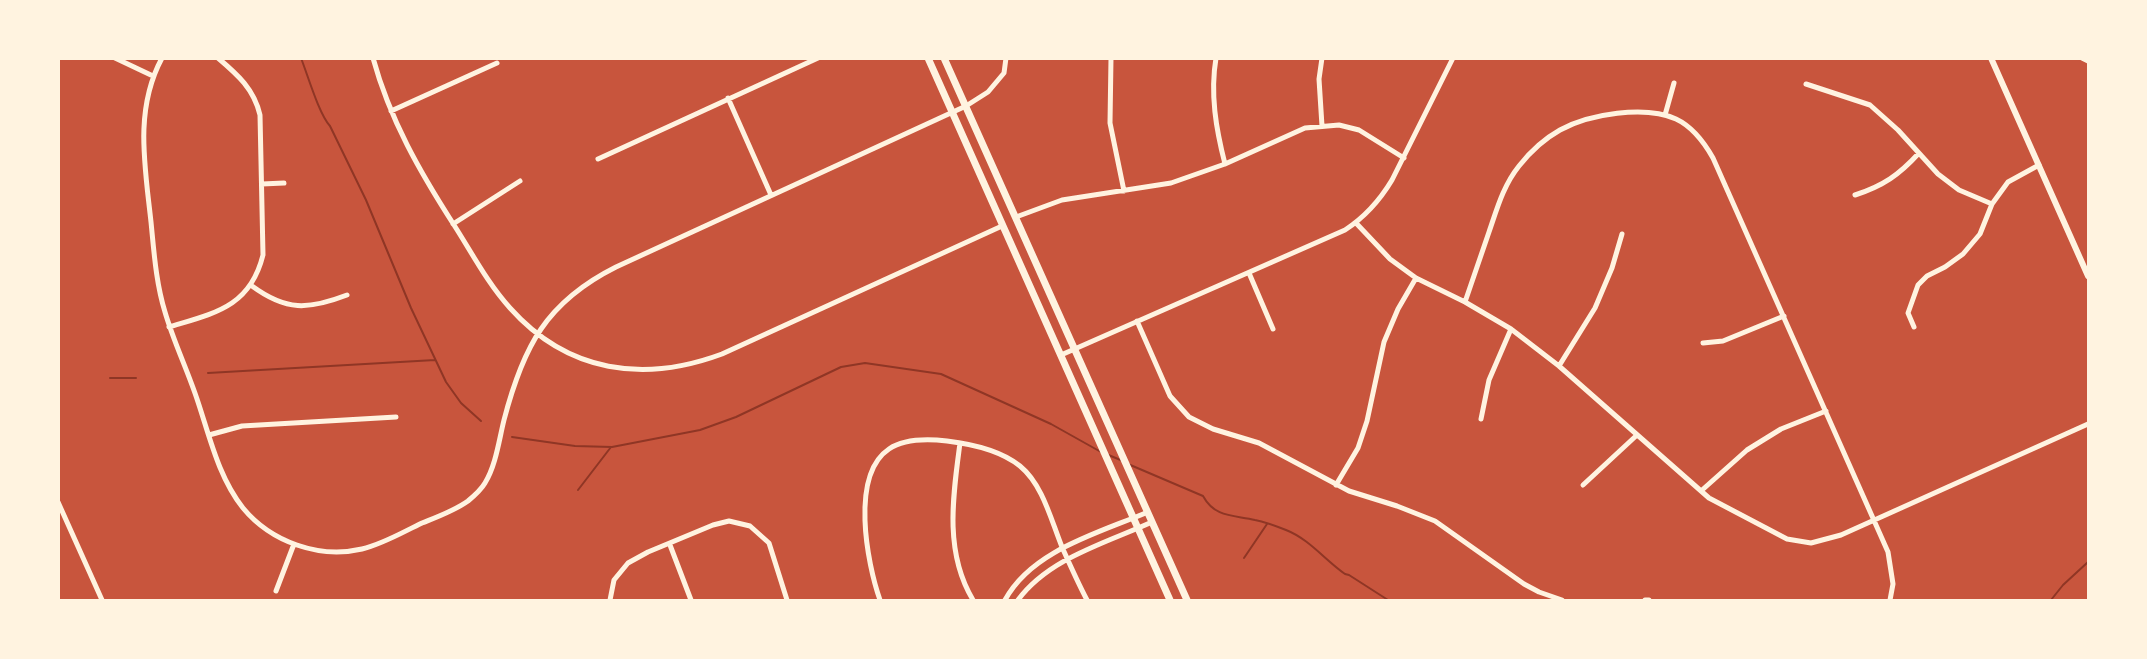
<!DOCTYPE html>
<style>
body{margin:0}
#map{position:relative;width:2147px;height:659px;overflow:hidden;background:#c8553d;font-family:Helvetica,sans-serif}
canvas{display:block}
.frame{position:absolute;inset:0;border:60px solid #fff3e0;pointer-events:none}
</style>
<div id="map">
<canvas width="2147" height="659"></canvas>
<div class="frame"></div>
</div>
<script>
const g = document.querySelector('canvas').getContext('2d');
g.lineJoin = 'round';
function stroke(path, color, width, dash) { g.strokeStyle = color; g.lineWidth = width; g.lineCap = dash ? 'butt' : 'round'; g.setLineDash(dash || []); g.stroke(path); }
const stream = new Path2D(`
 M301 58C308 76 319 114 330 126L366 200 411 308 446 382 461 403 481 421
 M208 373 435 360
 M110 378H136
 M512 437 575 446 612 447 700 430 736 417 841 367 865 363 941 374 1051 424 1101 452
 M1106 454 1123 461
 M1128 464 1203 496C1215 518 1234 515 1255 520 1265 522 1276 526 1286 530 1309 539 1325 560 1345 574L1349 575 1388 600
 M578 490 611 447
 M1244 558 1267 524
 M2051 600 2063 585 2088 562`);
const minor = new Path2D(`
 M115 58 153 76
 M162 58C134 110 145 166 151 222 154 252 156 283 165 312 174 343 188 371 198 402 210 438 219 478 243 508 271 542 319 559 362 549 383 544 403 532 422 523 437 517 454 511 468 501 474 496 481 490 485 483 496 465 499 440 504 420 523 347 546 302 616 267L966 106 988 92 1004 73 1006 58
 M373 58C390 120 420 172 454 225 472 253 488 284 510 308 568 373 644 383 722 354L1002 226
 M1111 58 1110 123 1124 191
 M1216 58C1210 94 1216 129 1225 164
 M2082 58 2088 61
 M1806 84 1870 105 1898 130 1938 174 1959 190 1992 204
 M728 98 771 195
 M391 111 497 63
 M1665 115 1674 83
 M1322 126 1319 79 1322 58
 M598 159 818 58
 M262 184 284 183
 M1855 195C1883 186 1899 175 1919 153
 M1016 217 1062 200 1171 183 1225 164 1305 128 1339 125 1359 130 1404 158
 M1356 223 1390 259 1416 278 1465 302 1511 329 1559 366 1709 498 1787 539 1811 543 1841 535 2088 424
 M453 224 520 181
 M1249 273 1273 329
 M252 286C286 311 308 310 347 295
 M1465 302C1473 279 1481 256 1489 232 1497 209 1503 186 1519 166 1530 152 1544 139 1560 130 1589 114 1645 105 1676 119 1693 127 1704 142 1713 158L1888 552 1893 584 1890 600
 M1137 321 1170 396 1189 417 1213 429 1259 443 1349 491 1397 506 1435 521 1524 584 1539 592 1562 600
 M169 327C215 313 250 307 263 255L260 115C254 89 238 75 218 58
 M1914 327 1908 313 1918 285 1927 276 1945 267 1963 254 1980 234 1992 204 2008 182 2039 165
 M1703 343 1723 341 1784 316
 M1061 355 1345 230C1365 217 1380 200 1392 180L1453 58
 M1559 366 1595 308 1612 268 1622 234
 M1481 419 1489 380 1511 329
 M209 435 242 426 396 417
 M960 443C953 496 944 552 973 600
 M1336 485 1358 448 1367 421 1384 342 1398 309 1416 278
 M1583 485 1637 435
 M1701 491 1747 450 1781 429 1826 411
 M58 502 102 600
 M670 545 691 600
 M276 591 294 544
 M610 600 614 580 628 563 648 552 713 525 729 521 750 526 769 543 787 600
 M880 600C867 563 850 475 889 449 905 438 929 439 947 441 972 444 1000 450 1020 466 1043 485 1051 520 1062 547 1070 565 1078 583 1087 600
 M1005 600C1032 550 1099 533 1148 512
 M1018 600C1049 558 1106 543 1152 522
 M1645 600H1649`);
const tertiary = new Path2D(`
 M1991 58 2088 276`);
const secondary = new Path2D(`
 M928 58 1170 600
 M944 58 1187 600`);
stroke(stream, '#8f3625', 2);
stroke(minor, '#fff3e0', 5);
stroke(tertiary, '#fff3e0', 6);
stroke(secondary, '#fff3e0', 7);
</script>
